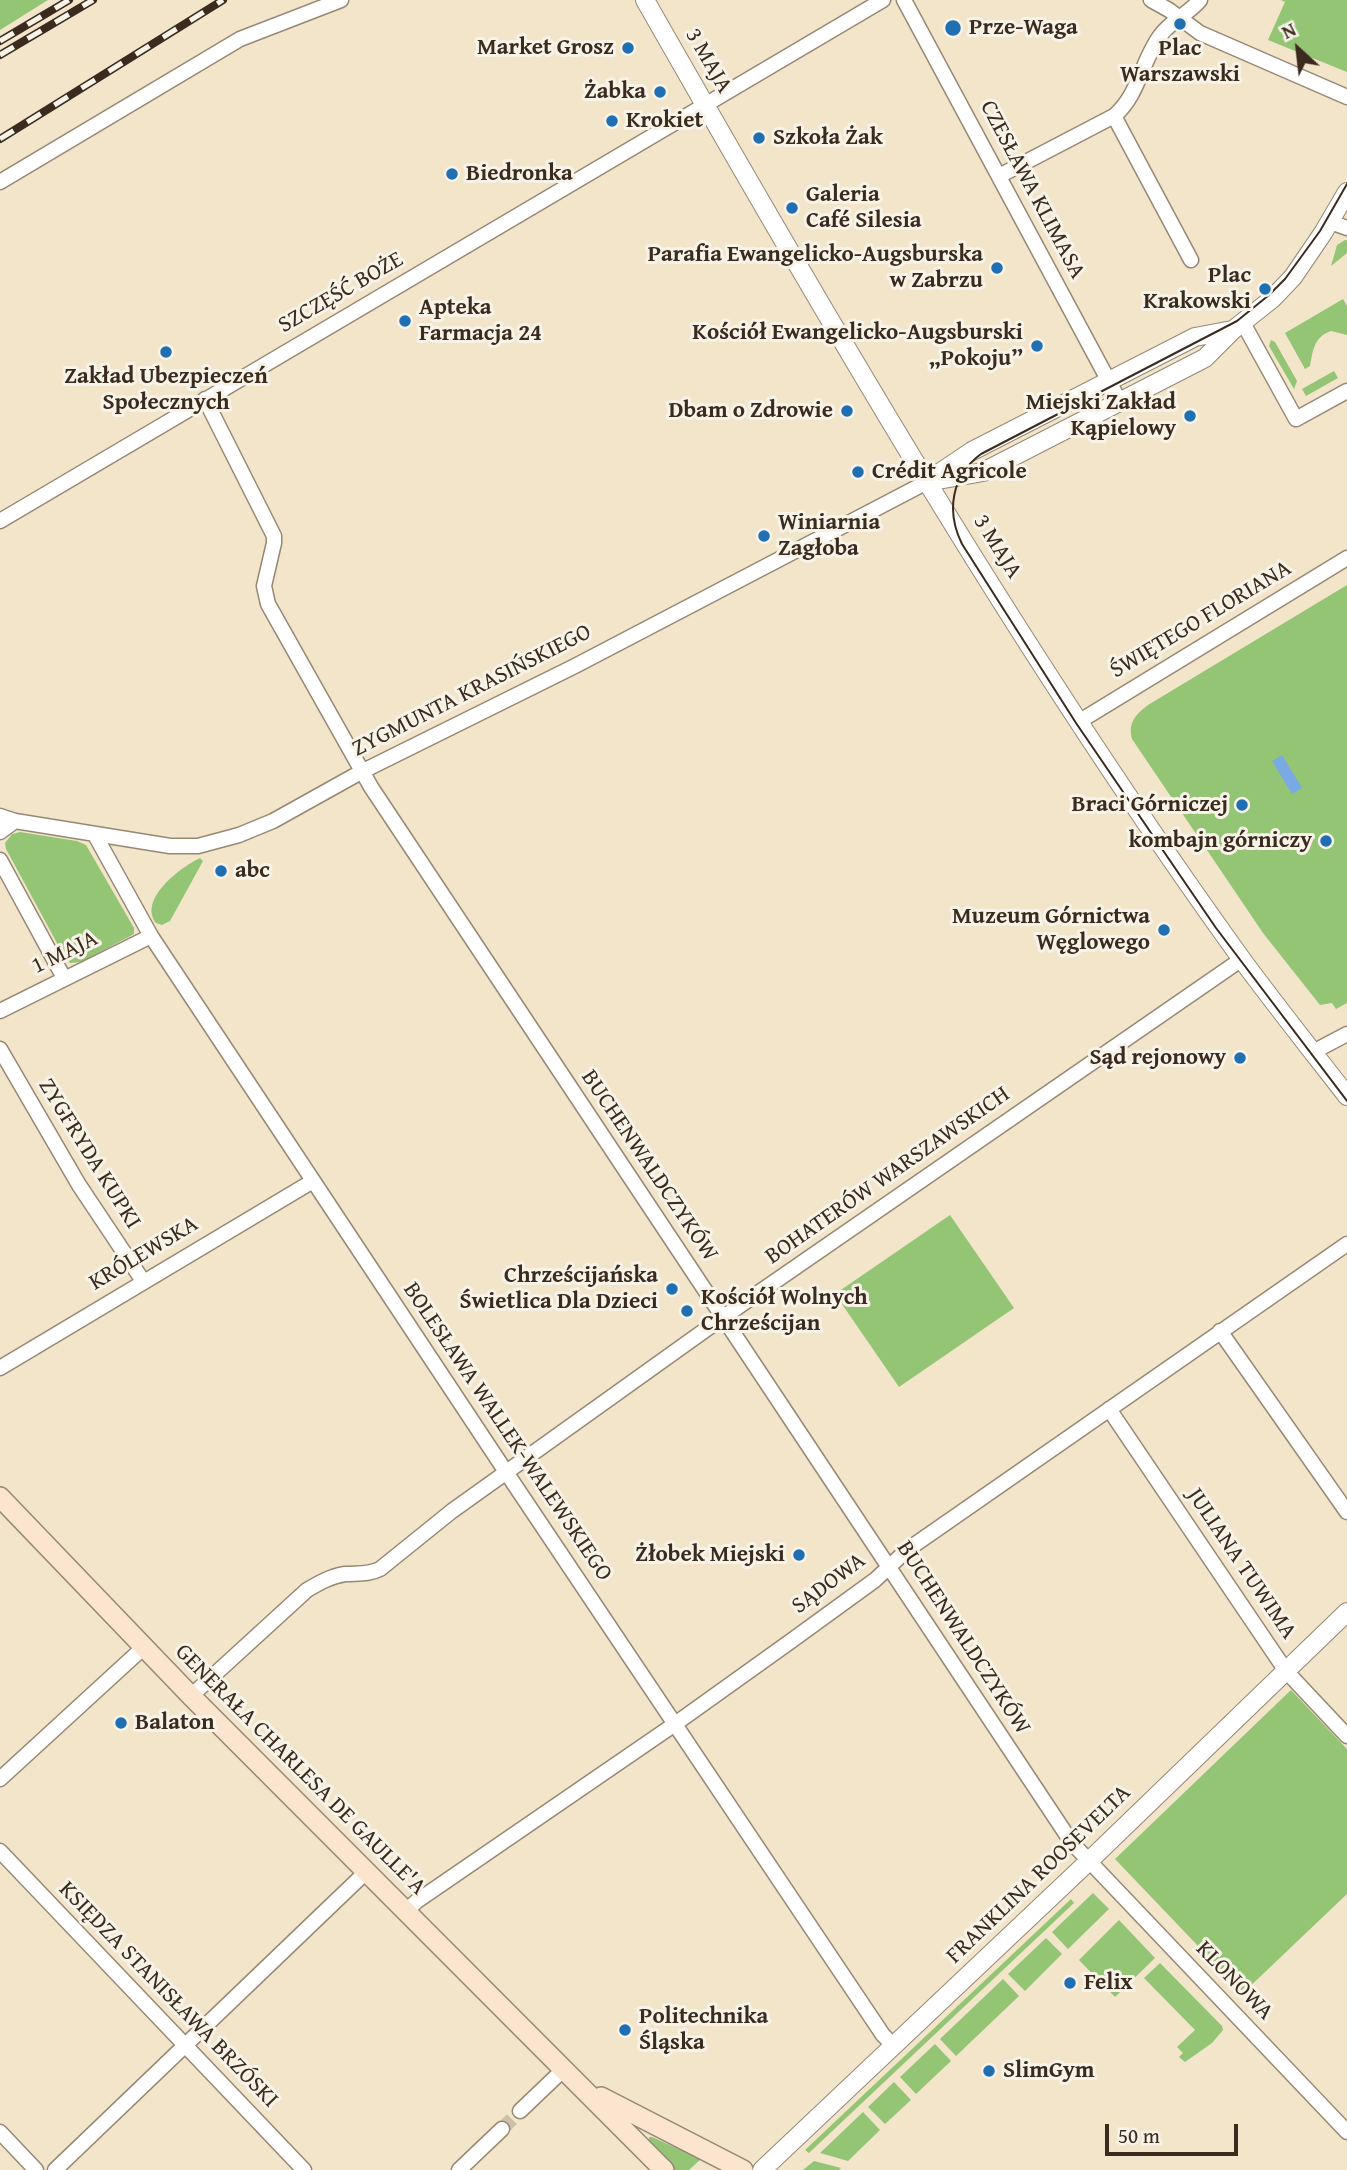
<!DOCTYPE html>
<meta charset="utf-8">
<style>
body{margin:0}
#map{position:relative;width:1347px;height:2170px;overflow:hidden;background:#f2e5ca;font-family:"Gentium Book Plus",serif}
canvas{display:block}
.north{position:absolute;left:1263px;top:14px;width:70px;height:70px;-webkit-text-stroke:5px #f7f3e8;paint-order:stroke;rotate:333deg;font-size:19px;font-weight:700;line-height:28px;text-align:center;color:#3b2a1e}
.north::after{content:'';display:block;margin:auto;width:24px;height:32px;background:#3b2a1e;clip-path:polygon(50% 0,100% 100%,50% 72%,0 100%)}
.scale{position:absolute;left:1105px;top:2124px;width:133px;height:32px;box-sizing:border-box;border:4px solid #3b2a1e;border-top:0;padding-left:9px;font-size:21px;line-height:24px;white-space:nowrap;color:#3b2a1e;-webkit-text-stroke:5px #f7f3e8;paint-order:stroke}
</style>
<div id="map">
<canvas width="1347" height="2170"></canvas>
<div class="north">N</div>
<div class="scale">50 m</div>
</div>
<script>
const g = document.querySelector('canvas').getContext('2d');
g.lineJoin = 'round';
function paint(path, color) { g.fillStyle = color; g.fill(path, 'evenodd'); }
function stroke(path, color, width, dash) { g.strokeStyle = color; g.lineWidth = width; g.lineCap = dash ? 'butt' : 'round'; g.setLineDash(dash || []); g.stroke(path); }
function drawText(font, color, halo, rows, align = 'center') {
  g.font = font + ' "Gentium Book Plus",serif'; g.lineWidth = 6; g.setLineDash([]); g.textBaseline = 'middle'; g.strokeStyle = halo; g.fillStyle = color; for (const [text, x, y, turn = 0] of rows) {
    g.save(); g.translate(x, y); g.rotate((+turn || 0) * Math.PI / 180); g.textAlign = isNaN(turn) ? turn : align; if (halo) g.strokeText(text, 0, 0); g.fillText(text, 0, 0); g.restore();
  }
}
const green = new Path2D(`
 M0 0H48L0 30Z
 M1281 0H1347V72L1268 40 1285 2Z
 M1345 240H1347V253L1331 266 1337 245Z
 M1343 299 1347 306V335L1331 331C1314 337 1313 350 1310 366L1305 369 1285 333Z
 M1271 340 1275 342 1297 381 1294 389 1269 346Z
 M1334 371 1338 378 1306 396 1302 389Z
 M1347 585V1003L1336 1009 1332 1003 1320 1005 1263 933 1132 739C1128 723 1135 715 1148 705Z
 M20 832 77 841 86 845 134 928V934L81 962 70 963 64 956 6 849 5 843 12 834Z
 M200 858 203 861 170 921 162 925 156 923C138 899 181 867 200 858Z
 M950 1215 1014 1308 899 1387 835 1294Z
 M1291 1690 1347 1749V1894L1243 1993 1115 1859Z
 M1093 1893 1109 1909 1068 1949 1052 1932Z
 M1071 1899 1074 1903 809 2153 805 2150Z
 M1119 1920 1155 1958 1115 1997 1079 1960Z
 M1046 1938 1062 1954 1025 1991 1008 1974Z
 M1160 1963 1222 2026 1223 2030 1212 2043 1185 2062 1179 2057 1183 2053 1177 2047 1195 2030 1144 1978Z
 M1003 1979 1019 1996 956 2056 940 2039Z
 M935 2044 951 2061 916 2094 900 2077Z
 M894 2082 911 2100 885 2124 868 2107Z
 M863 2112 880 2130 848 2161 820 2153Z
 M649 2137H652L701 2159 689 2170H675L649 2144Z
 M814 2161 841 2168 839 2170H803Z`);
const water = new Path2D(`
 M1282 755 1302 788 1292 794 1272 761Z`);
const minorTunnel = new Path2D(`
 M502 2129 520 2111`);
const minor = new Path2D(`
 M904 0 1120 402
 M1151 0 1169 10 1200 33 1347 97
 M1114 116 1191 260
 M999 176 1114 116C1139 95 1141 62 1160 36 1170 21 1189 14 1200 0
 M0 182 240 39 341 0
 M1330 222 1347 228
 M1243 323 1296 419 1347 391
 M205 399 274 536V543L264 586 268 604 371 787 1072 1843 1347 2132
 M0 521 883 0
 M1080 721 1347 558
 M0 816 15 821 170 846H198L239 835 273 821 361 772 575 666 927 482
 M0 832 15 821
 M95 835 151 936 506 1472 883 2035 894 2046
 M0 860 64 978
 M0 1011 151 936
 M0 1049 79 1185 143 1281
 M1313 1052 1347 1034
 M1220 1331 1347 1512
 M0 1368 313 1181
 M1109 1409 1286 1671 1347 1736
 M191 1696 307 1590C319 1583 331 1576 345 1574 358 1573 368 1575 380 1569L452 1511 722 1318 1242 959
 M0 1779 144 1647
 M0 1851 304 2170
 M406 1911 417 1901 675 1724 791 1641 875 1580 907 1550 1347 1244
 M520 2111 564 2069
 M0 2132 36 2170
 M55 2170 366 1872
 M459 2170 502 2129`);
const tertiary = new Path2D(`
 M645 0C832 328 1022 655 1243 961 1277 1007 1312 1051 1347 1096
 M932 478 972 451 1195 337 1232 330
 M927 482 983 472 1205 358 1233 330 1272 299 1293 277 1323 233 1347 192
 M762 2170 1089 1861 1347 1612`);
const secondary = new Path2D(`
 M0 1497 191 1696 664 2170
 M601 2097 743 2170`);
const tram = new Path2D(`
 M1347 184 1320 231 1285 279 1269 295 1237 321 981 454C951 476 946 512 962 544L1076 723 1216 928 1347 1101`);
const rail = new Path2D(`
 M0 41 69 0
 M0 55 93 0
 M0 139 223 0`);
const markers = [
 [1180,24,7,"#1f6fb2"],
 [953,28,9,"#1f6fb2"],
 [628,48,7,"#1f6fb2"],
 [660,92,7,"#1f6fb2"],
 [612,121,7,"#1f6fb2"],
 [759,138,7,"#1f6fb2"],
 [452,174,7,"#1f6fb2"],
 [792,208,7,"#1f6fb2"],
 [997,268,7,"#1f6fb2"],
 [1265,289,7,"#1f6fb2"],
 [405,321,7,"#1f6fb2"],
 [1037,346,7,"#1f6fb2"],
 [166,352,7,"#1f6fb2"],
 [847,411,7,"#1f6fb2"],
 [1190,416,7,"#1f6fb2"],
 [858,472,7,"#1f6fb2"],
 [764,536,7,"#1f6fb2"],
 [1242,805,7,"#1f6fb2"],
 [1326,841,7,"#1f6fb2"],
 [221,871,7,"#1f6fb2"],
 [1164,930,7,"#1f6fb2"],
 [1240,1058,7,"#1f6fb2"],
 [672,1289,7,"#1f6fb2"],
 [687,1311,7,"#1f6fb2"],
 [799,1555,7,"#1f6fb2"],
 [121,1723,7,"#1f6fb2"],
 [1070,1983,7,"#1f6fb2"],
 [625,2030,7,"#1f6fb2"],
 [989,2071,7,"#1f6fb2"]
];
const poiNames = [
 ["Prze-Waga",969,28],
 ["Market Grosz",614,48,"right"],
 ["Plac",1180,49,"center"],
 ["Warszawski",1180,75,"center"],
 ["Żabka",646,92,"right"],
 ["Krokiet",626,121],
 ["Szkoła Żak",773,138],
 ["Biedronka",466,174],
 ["Galeria",806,195],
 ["Café Silesia",806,221],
 ["Parafia Ewangelicko-Augsburska",983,255,"right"],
 ["w Zabrzu",983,281,"right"],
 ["Plac",1251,276,"right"],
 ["Krakowski",1251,302,"right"],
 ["Apteka",419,308],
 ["Farmacja 24",419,334],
 ["Kościół Ewangelicko-Augsburski",1023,333,"right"],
 ["„Pokoju”",1023,359,"right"],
 ["Zakład Ubezpieczeń",166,377,"center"],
 ["Społecznych",166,403,"center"],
 ["Miejski Zakład",1176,403,"right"],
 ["Kąpielowy",1176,429,"right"],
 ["Dbam o Zdrowie",833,411,"right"],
 ["Crédit Agricole",872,472],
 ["Winiarnia",778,523],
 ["Zagłoba",778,549],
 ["Braci Górniczej",1228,805,"right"],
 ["kombajn górniczy",1312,841,"right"],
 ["abc",235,871],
 ["Muzeum Górnictwa",1150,917,"right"],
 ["Węglowego",1150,943,"right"],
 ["Sąd rejonowy",1226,1058,"right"],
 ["Chrześcijańska",658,1276,"right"],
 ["Świetlica Dla Dzieci",658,1302,"right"],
 ["Kościół Wolnych",701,1298],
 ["Chrześcijan",701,1324],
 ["Żłobek Miejski",785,1555,"right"],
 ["Balaton",135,1723],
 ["Felix",1084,1983],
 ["Politechnika",639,2017],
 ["Śląska",639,2043],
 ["SlimGym",1003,2071]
];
const streetNames = [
 ["3 MAJA",708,61,60],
 ["CZESŁAWA KLIMASA",1032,190,62],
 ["SZCZĘŚĆ BOŻE",341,293,-30],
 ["3 MAJA",997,547,58],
 ["ŚWIĘTEGO FLORIANA",1201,620,-31],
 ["ZYGMUNTA KRASIŃSKIEGO",472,691,-27],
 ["1 MAJA",65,953,-26],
 ["ZYGFRYDA KUPKI",89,1154,58],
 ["BUCHENWALDCZYKÓW",649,1166,56],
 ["BOHATERÓW WARSZAWSKICH",888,1176,-35],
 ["KRÓLEWSKA",144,1254,-31],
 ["BOLESŁAWA WALLEK-WALEWSKIEGO",507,1432,56],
 ["JULIANA TUWIMA",1241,1564,56],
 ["SĄDOWA",829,1584,-37],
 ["BUCHENWALDCZYKÓW",963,1638,57],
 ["GENERAŁA CHARLESA DE GAULLE'A",300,1770,45],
 ["FRANKLINA ROOSEVELTA",1039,1875,-44],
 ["KLONOWA",1234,1981,46],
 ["KSIĘDZA STANISŁAWA BRZÓSKI",168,1995,46]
];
paint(green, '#93c575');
paint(water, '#79aae4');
stroke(minorTunnel, '#cdc0a8', 14, [14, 7]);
stroke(minor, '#968874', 17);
stroke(tertiary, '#968874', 20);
stroke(secondary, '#968874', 22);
stroke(minor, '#fff', 14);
stroke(tertiary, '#fff', 18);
stroke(secondary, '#fbe5cf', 19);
stroke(tram, '#3b2a1e', 2);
stroke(rail, '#3b2a1e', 8);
stroke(rail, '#f7f3e8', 5, [16]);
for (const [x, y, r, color] of markers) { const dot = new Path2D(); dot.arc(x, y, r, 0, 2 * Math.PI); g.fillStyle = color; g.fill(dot); stroke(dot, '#f7f3e8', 2.5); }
drawText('bold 23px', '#3b2a1e', '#f7f3e8', poiNames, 'left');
drawText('23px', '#3b2a1e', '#f7f3e8', streetNames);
</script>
